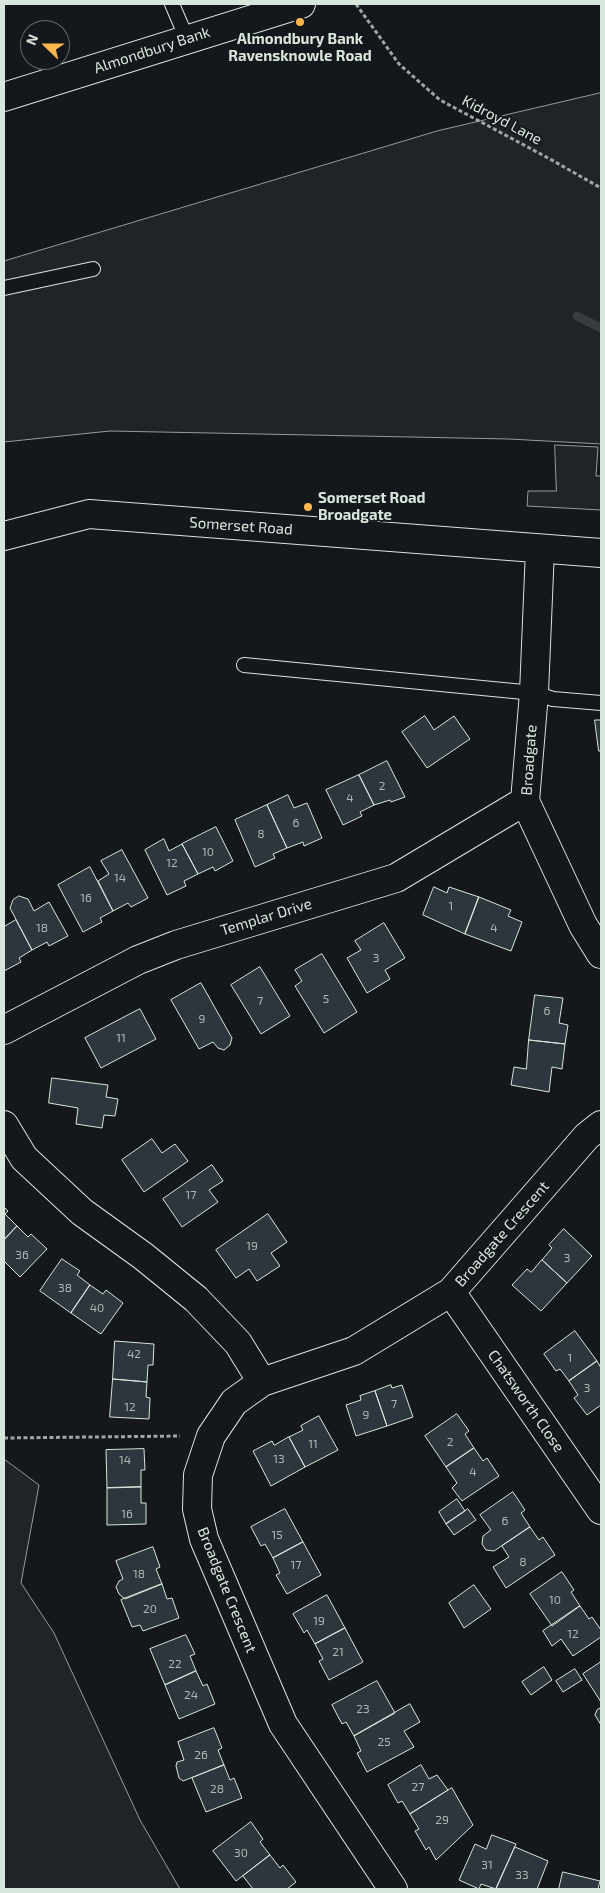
<!DOCTYPE html>
<style>
body{margin:0}
#map{position:relative;width:605px;height:1893px;overflow:hidden;background:#14181c;font-family:"Exo 2",sans-serif}
canvas{display:block}
.frame{position:absolute;inset:0;border:5px solid #d8e6dc;pointer-events:none}
.north{position:absolute;left:20px;top:20px;width:50px;height:50px;box-sizing:border-box;background:#14181c;border:1px solid #626a69;border-radius:50%;rotate:292deg;font-size:14px;font-weight:700;line-height:20px;text-align:center;color:#d8e6dc}
.north::after{content:'';display:block;margin:auto;width:18px;height:22px;background:#ffb74d;clip-path:polygon(50% 0,100% 100%,50% 72%,0 100%)}
</style>
<div id="map">
<canvas width="605" height="1893"></canvas>
<div class="frame"></div>
<div class="north">N</div>
</div>
<script>
const g = document.querySelector('canvas').getContext('2d');
g.lineJoin = 'round';
function paint(path, color) { g.fillStyle = color; g.fill(path, 'evenodd'); }
function stroke(path, color, width, dash) { g.strokeStyle = color; g.lineWidth = width; g.lineCap = dash ? 'butt' : 'round'; g.setLineDash(dash || []); g.stroke(path); }
function drawText(font, color, halo, rows, align = 'center') {
  g.font = font + ' "Exo 2",sans-serif'; g.lineWidth = 4; g.setLineDash([]); g.textBaseline = 'middle'; g.strokeStyle = halo; g.fillStyle = color; for (const [text, x, y, turn = 0] of rows) {
    g.save(); g.translate(x, y); g.rotate((+turn || 0) * Math.PI / 180); g.textAlign = isNaN(turn) ? turn : align; if (halo) g.strokeText(text, 0, 0); g.fillText(text, 0, 0); g.restore();
  }
}
const green = new Path2D(`
 M601 93V444L509 439 110 431 4 442V261L437 131Z
 M555 445 598 447 596 476H601V510L527 506 528 491H556Z
 M4 1459 39 1485 21 1583 54 1633 140 1820 180 1889H4Z`);
const stream = new Path2D(`
 M577 316 601 328`);
const building = new Path2D(`
 M425 716 434 730 454 716 470 739 427 768 402 732Z
 M595 720H601V751H599Z
 M387 761 405 797 391 802 390 800 374 805 359 775Z
 M359 775 374 805 360 812 362 816 343 825 326 790Z
 M288 795 294 808 307 803 322 838 304 846 303 842 287 848 267 805Z
 M267 805 287 848 273 854 275 858 255 867 235 820Z
 M216 827 233 861 215 871 213 867 198 874 182 844Z
 M164 839 169 851 182 844 198 874 184 881 186 886 167 895 145 850Z
 M122 850 148 898 131 907 128 903 113 911 98 881 109 874 101 861Z
 M90 867 113 911 100 918 102 922 83 932 58 885Z
 M434 887 447 893 449 887 479 897 465 934 423 915Z
 M19 896 28 899 34 911 49 902 68 936 49 946 47 942 32 950 10 908 13 900Z
 M479 897 511 910 508 916 522 922 511 951 465 934Z
 M16 920 32 950 19 958 21 962 4 971V927Z
 M384 923 405 958 385 970 390 979 367 993 347 958 361 950 355 941Z
 M322 954 357 1012 324 1033 295 986 302 981 295 970Z
 M260 967 290 1016 261 1034 231 985Z
 M201 983 232 1038 230 1045 224 1050 218 1048 213 1042 199 1049 171 1000Z
 M535 995 563 998 559 1023 568 1025 565 1044 529 1040Z
 M140 1009 156 1039 101 1068 85 1038Z
 M529 1040 565 1044 562 1069 552 1067 549 1092 511 1085 514 1067 526 1069Z
 M52 1078 108 1085 106 1097 118 1099 115 1116 104 1115 102 1128 76 1124 78 1108 49 1103Z
 M152 1139 162 1153 175 1144 188 1161 144 1192 122 1160Z
 M212 1165 223 1181 209 1190 218 1202 182 1227 163 1199Z
 M4 1207 8 1211 5 1214 17 1226 4 1240Z
 M268 1214 287 1242 271 1253 280 1266 257 1281 249 1269 236 1278 216 1250Z
 M17 1226 28 1237 31 1234 47 1249 20 1277 4 1261V1240Z
 M564 1229 592 1256 567 1283 542 1260 552 1248 549 1245Z
 M62 1259 80 1271 77 1275 90 1285 71 1313 40 1291Z
 M542 1260 567 1283 541 1311 512 1285 527 1269 531 1272Z
 M90 1285 103 1294 106 1290 123 1303 101 1334 71 1313Z
 M575 1331 597 1361 569 1381 560 1369 556 1371 544 1354Z
 M115 1341 154 1344 153 1365H148L147 1382 113 1379Z
 M597 1361 601 1368V1405L587 1415 574 1398 578 1395 569 1381Z
 M113 1379 147 1382 146 1397 150 1398 149 1419 110 1417Z
 M391 1385 392 1388 402 1385 413 1417 387 1426 375 1391Z
 M375 1391 387 1426 356 1436 346 1405 361 1400 360 1396Z
 M457 1414 469 1431 465 1434 474 1448 446 1467 425 1436Z
 M319 1416 338 1450 305 1467 289 1437 303 1430 301 1426Z
 M289 1437 305 1467 271 1486 253 1451 272 1441 274 1445Z
 M474 1448 483 1461 487 1458 499 1476 462 1501 452 1488 457 1483 446 1467Z
 M144 1449 145 1470H141V1487L107 1488 106 1450Z
 M141 1487V1503H146V1524L107 1525V1488Z
 M513 1492 525 1510 521 1513 530 1527 494 1551 486 1550 482 1544 483 1536 491 1530 480 1515Z
 M457 1499 465 1511 446 1524 439 1512Z
 M285 1509 303 1542 273 1558 265 1544 261 1546 251 1527Z
 M468 1509 476 1520 454 1535 446 1524Z
 M530 1527 539 1540 543 1537 555 1555 506 1588 493 1567 509 1557 502 1546Z
 M303 1542 321 1575 287 1594 276 1575 280 1573 273 1558Z
 M153 1547 160 1567 156 1569 162 1584 125 1599 119 1594 116 1587 119 1581 123 1579 116 1561Z
 M562 1572 574 1590 571 1592 580 1606 552 1626 530 1594Z
 M162 1584 167 1599 172 1598 179 1618 143 1631 140 1625 132 1627 121 1600Z
 M474 1585 491 1609 464 1628 449 1603Z
 M327 1595 345 1628 315 1644 307 1630 304 1633 293 1614Z
 M580 1606 589 1619 592 1617 601 1630V1637L573 1656 561 1639 552 1646 543 1631Z
 M345 1628 363 1662 329 1680 319 1661 323 1659 315 1644Z
 M186 1635 195 1654 190 1656 196 1671 165 1685 150 1649Z
 M601 1662V1702L583 1674Z
 M544 1667 552 1680 531 1695 522 1682Z
 M575 1669 582 1680 563 1692 556 1681Z
 M196 1671 203 1686 207 1684 215 1704 179 1719 165 1685Z
 M377 1681 395 1713 354 1736 346 1722 342 1724 332 1705Z
 M410 1704 420 1722 404 1731 414 1747 367 1772 357 1753 361 1751 354 1736Z
 M601 1708V1725L595 1715 597 1710Z
 M214 1728 222 1748 218 1750 224 1765 183 1781 179 1778 176 1766 177 1762 184 1760 178 1742Z
 M224 1765 230 1780 234 1778 242 1798 206 1812 192 1778Z
 M421 1765 429 1779 437 1775 448 1790 410 1814 402 1801 398 1803 388 1785Z
 M452 1788 473 1825 436 1860 429 1847 426 1850 415 1831 419 1829 410 1814Z
 M251 1822 263 1839 260 1842 270 1855 236 1881 213 1851Z
 M492 1835 516 1844 496 1889 481 1884 479 1889 459 1880 475 1844 486 1849Z
 M515 1847 548 1861 537 1889H496Z
 M270 1855 280 1868 283 1865 296 1882 287 1889H253L243 1876Z
 M563 1872 600 1881 598 1889H559Z`);
const path = new Path2D(`
 M356 4 399 64 440 100 550 159 601 188
 M4 1438 180 1436`);
const lane = new Path2D(`
 M172 4 187 39
 M4 288 93 269
 M244 665 534 693 553 699 601 703`);
const street = new Path2D(`
 M4 97 301 4
 M4 536 89 514 601 553
 M540 549 534 693 525 801 583 925 601 954
 M4 1030 138 960 176 945 396 878 525 801
 M4 1125 24 1158 82 1212 143 1256 196 1299 238 1343 262 1382
 M451 1292 601 1510
 M393 1889 283 1724 204 1539 197 1509 198 1475 211 1436 234 1402 262 1382 354 1351 451 1292 587 1136 601 1125`);
const markers = [
 [300,22,5,"#ffb74d"],
 [308,507,5,"#ffb74d"]
];
const numberNames = [
 ["2",382,786],
 ["4",350,798],
 ["6",296,823],
 ["8",261,834],
 ["10",208,852],
 ["12",172,863],
 ["14",120,878],
 ["16",86,898],
 ["1",451,906],
 ["18",42,928],
 ["4",494,928],
 ["3",376,958],
 ["5",326,999],
 ["7",260,1001],
 ["6",547,1011],
 ["9",202,1019],
 ["11",121,1038],
 ["17",191,1195],
 ["19",252,1246],
 ["36",22,1255],
 ["3",567,1258],
 ["38",65,1288],
 ["40",97,1308],
 ["42",134,1354],
 ["1",570,1358],
 ["3",587,1388],
 ["7",394,1404],
 ["12",130,1407],
 ["9",366,1415],
 ["2",450,1442],
 ["11",313,1444],
 ["13",279,1459],
 ["14",125,1460],
 ["4",473,1472],
 ["16",127,1514],
 ["6",505,1521],
 ["15",277,1535],
 ["8",523,1562],
 ["17",296,1565],
 ["18",139,1574],
 ["10",555,1600],
 ["20",150,1609],
 ["19",319,1621],
 ["12",573,1634],
 ["21",338,1652],
 ["22",175,1664],
 ["24",191,1695],
 ["23",363,1709],
 ["25",384,1742],
 ["26",201,1755],
 ["27",418,1787],
 ["28",217,1789],
 ["29",442,1820],
 ["30",241,1853],
 ["31",487,1865],
 ["33",522,1875]
];
const poiNames = [
 ["Almondbury Bank",300,39],
 ["Ravensknowle Road",300,56],
 ["Somerset Road",318,498,"left"],
 ["Broadgate",318,515,"left"]
];
const streetNames = [
 ["Almondbury Bank",152,50,-18],
 ["Kidroyd Lane",502,120,28],
 ["Somerset Road",241,526,4],
 ["Broadgate",529,760,-86],
 ["Templar Drive",266,917,-17],
 ["Broadgate Crescent",502,1234,-49],
 ["Chatsworth Close",526,1401,55],
 ["Broadgate Crescent",227,1590,68]
];
paint(green, '#202428');
stroke(green, '#939e99', 1);
stroke(stream, '#363b3e', 9);
paint(building, '#2c363c');
stroke(building, '#d8e6dc', 1);
stroke(lane, '#d8e6dc', 16);
stroke(street, '#d8e6dc', 30);
stroke(path, '#9da8a2', 3, [4, 2.5]);
stroke(lane, '#14181c', 14);
stroke(street, '#14181c', 28);
for (const [x, y, r, color] of markers) { const dot = new Path2D(); dot.arc(x, y, r, 0, 2 * Math.PI); g.fillStyle = color; g.fill(dot); stroke(dot, '#14181c', 2); }
drawText('12px', '#adbab4', null, numberNames);
drawText('bold 15px', '#d8e6dc', '#14181c', poiNames);
drawText('15px', '#d8e6dc', '#14181c', streetNames);
</script>
